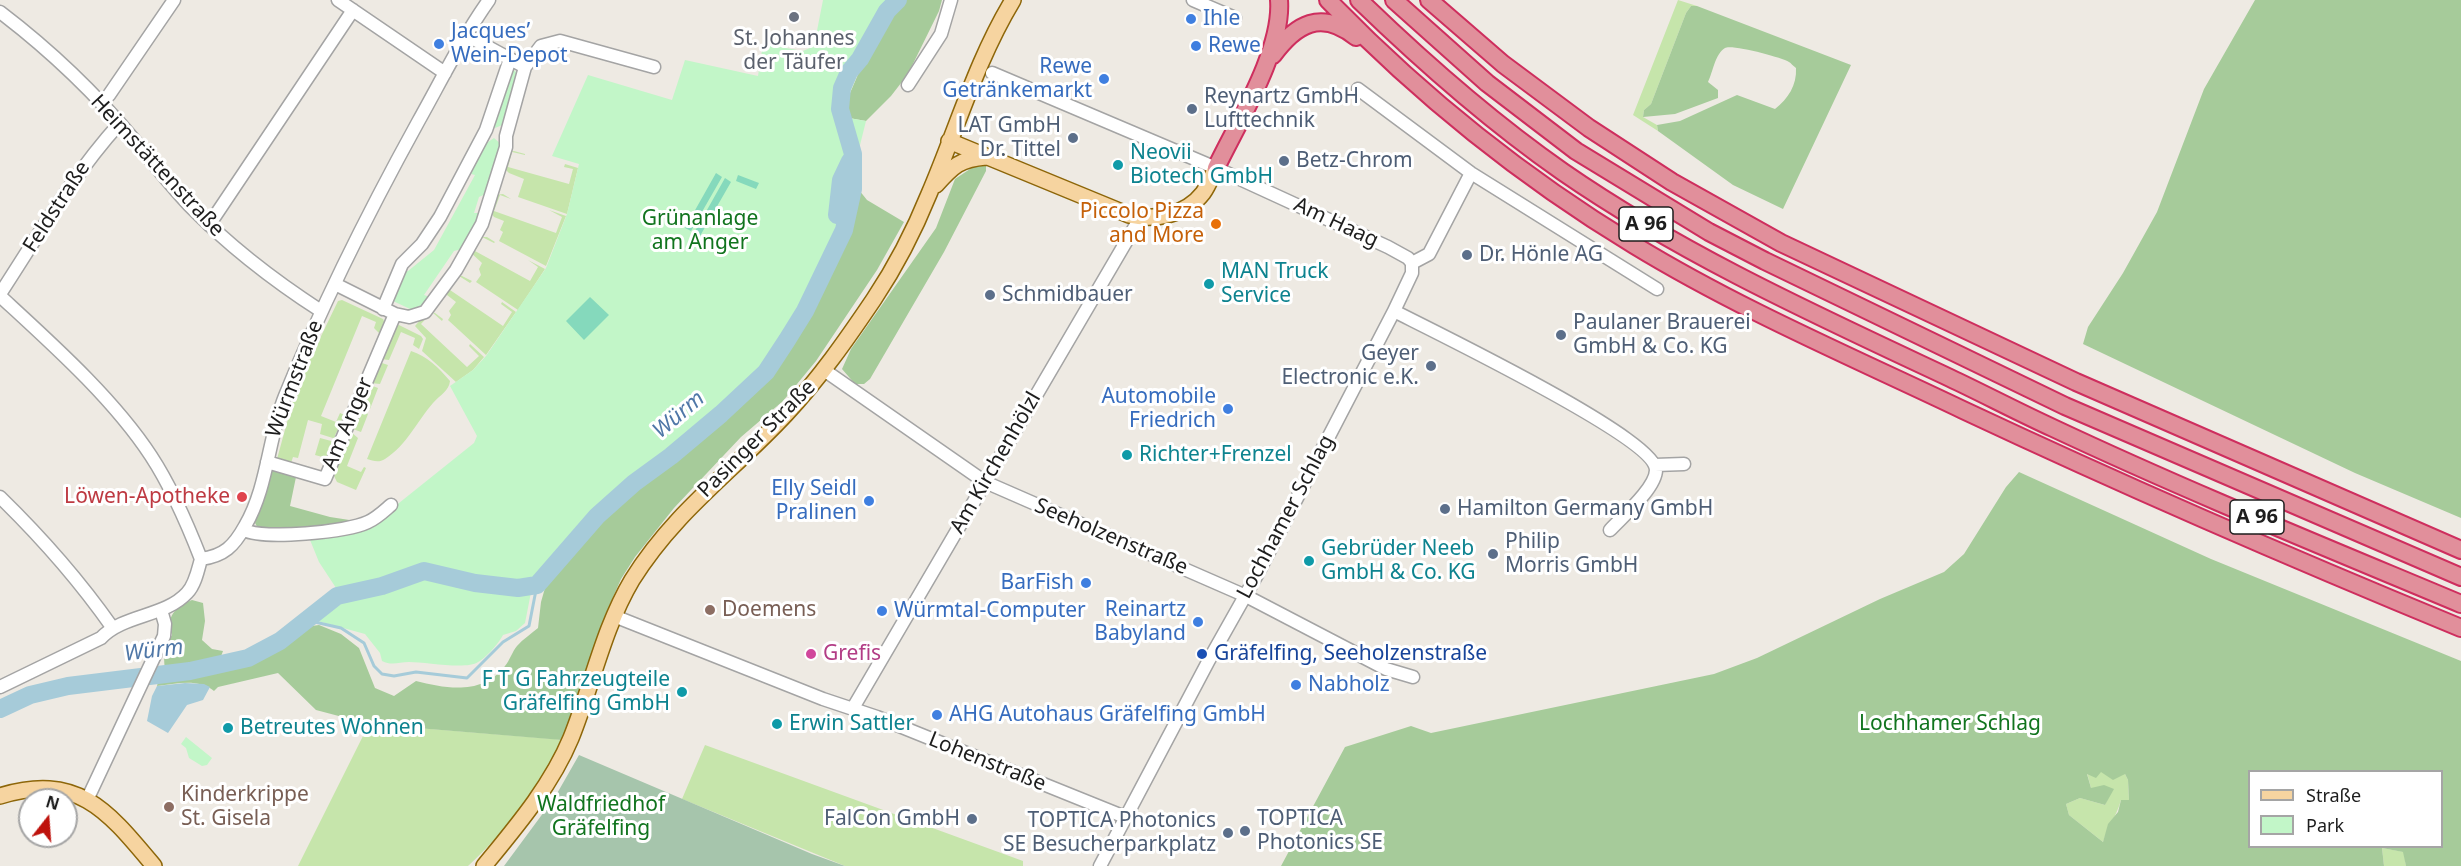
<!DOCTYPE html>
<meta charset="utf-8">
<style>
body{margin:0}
#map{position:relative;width:2461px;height:866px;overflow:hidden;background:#eeeae3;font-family:"Noto Sans",sans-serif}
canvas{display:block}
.legend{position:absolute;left:2248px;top:770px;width:195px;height:78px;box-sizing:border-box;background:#fff;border:2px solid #a5a5a5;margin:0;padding:8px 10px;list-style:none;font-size:18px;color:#1d1d1d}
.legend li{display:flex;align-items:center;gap:12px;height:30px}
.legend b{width:30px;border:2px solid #a5a5a5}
.north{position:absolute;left:18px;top:788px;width:60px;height:60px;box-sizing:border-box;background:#fff;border:2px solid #a5a5a5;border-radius:50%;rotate:17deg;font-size:16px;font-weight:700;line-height:24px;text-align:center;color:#1d1d1d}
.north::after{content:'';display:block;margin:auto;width:21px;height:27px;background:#be120c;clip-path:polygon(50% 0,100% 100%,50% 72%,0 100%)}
</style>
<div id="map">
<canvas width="2461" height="866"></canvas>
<ul class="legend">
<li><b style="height:8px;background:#f6d4a0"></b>Straße</li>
<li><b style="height:16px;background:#c2f6c8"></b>Park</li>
</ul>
<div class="north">N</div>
</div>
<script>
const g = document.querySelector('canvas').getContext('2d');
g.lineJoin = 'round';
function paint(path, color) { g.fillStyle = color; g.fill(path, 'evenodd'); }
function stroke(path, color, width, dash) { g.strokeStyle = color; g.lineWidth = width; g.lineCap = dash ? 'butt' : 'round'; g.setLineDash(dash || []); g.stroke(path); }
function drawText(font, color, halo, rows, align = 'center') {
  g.font = font + ' "Noto Sans",sans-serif'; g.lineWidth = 6; g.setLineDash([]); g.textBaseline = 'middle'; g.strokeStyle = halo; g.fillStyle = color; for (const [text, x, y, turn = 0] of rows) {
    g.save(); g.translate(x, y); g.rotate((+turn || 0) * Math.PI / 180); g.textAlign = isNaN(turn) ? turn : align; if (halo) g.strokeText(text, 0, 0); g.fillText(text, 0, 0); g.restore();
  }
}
const grass = new Path2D(`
 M1678 0 1697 6H1691L1686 13 1651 104 1644 110 1643 117 1657 125 1658 131 1633 115Z
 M514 151 525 154V155L512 152 508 167 569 184 573 169 564 167 565 164 578 168 567 214 518 197 524 179 509 173 504 168 508 152Z
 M503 194 511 199 500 195 494 211 556 233 562 217 549 210 566 216 546 266 499 241 503 232 500 230 504 221 494 217 490 211 495 195Z
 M479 237H487L495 242 494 243 482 237 475 251 530 281 538 267 528 260 545 269 518 310 476 282 481 275 479 269 482 263 470 252Z
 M455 275 462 276 472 281 470 283 459 276 450 290 503 326 512 312 501 304 502 302 516 312 486 355 448 320 451 315 449 311 456 302 447 295 445 289Z
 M342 300 383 319 385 323 380 334 374 328 376 322 362 316 321 416 336 422 340 413 347 416 342 429 339 428 335 435 336 439 320 434 322 424 308 420 298 458 293 457 291 463 277 459 297 386 338 301Z
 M428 311 435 313 443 319 442 321 432 312 421 324 467 367 479 356 469 346 470 344 484 357 473 370 456 382 422 351 426 338 415 326Z
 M399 325 421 336 423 339 419 349 413 345 415 338 401 332 389 360 380 359 394 326Z
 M411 351C427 356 439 368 450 381 449 391 440 395 433 403 417 421 407 445 385 459 379 463 373 461 367 459Z
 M379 362 388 365 380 384 371 383Z
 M370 385 378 388 370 409 362 406Z
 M360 409 368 414 361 432 353 429Z
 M351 432 358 438 347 466 361 472 364 467 366 468 356 490 337 482 334 476Z
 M320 438 335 442 326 458 315 455Z
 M369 724 554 739 562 740C540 788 507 830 468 866H298Z
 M705 745 1023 861V866H845L682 799Z
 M2101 771 2106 774H2125L2128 780 2129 800H2121C2117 815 2108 827 2103 842L2069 815 2066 804 2080 798 2105 805 2108 797 2091 788 2087 773Z
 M2382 848 2404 852 2406 866H2384Z`);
const forest = new Path2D(`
 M863 0 886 5 892 0H942L939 11 908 74 891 96 866 121 849 118 844 107 869 49Z
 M2255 0H2461V518L2355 473 2083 344 2088 327 2123 273 2157 212 2204 89Z
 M1691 6H1697L1851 65 1783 209 1733 185 1658 131 1657 125 1680 121 1737 95 1775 109C1788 99 1797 85 1796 68 1793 66 1791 63 1789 62 1781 57 1731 44 1725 48 1715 54 1713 72 1708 82L1718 90V98L1675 114 1643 117 1644 110 1651 104 1686 13Z
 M986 165V171L944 252 870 379 864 384H855L842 369 851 349 936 228 955 179 973 167Z
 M859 190 867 200 904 222 877 270 816 361 783 401 741 437 674 508 635 557 621 579 606 613 562 740 369 724 316 710 278 673 218 687 214 691C198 678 176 684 157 686L159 678 258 661 284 647 304 627 319 625 341 634 359 648 375 688 394 696 416 681C447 689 483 695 505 666 510 660 512 652 517 646 523 639 531 634 538 628L541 602 547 581 611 510 670 464 826 277 846 238 854 216Z
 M271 469 296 477 290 506 330 517 414 530H259L255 523Z
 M2019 472 2211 559 2461 661V866H2406L2403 852 2382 848 2384 866H1281L1345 747 1411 726 1431 733 1714 674 1757 658 1880 599 1944 572 1964 554 2006 487ZM2101 772 2113 780 2125 774 2128 780 2129 800H2121L2118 812 2108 824 2103 842 2069 815 2066 804 2080 798 2105 805 2114 789 2104 785 2091 788 2087 774 2096 778ZM2250 772H2442V846H2250Z
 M192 600 203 603 205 621 202 640 212 649 223 651 219 662 169 672 165 669C163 654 164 647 172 635 165 616 176 607 192 600Z`);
const cemetery = new Path2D(`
 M579 755 812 854 845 866H504L555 797Z`);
const park = new Path2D(`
 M823 0H892L886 5 844 107 849 118 866 121 859 149V190L854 216 846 238 805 319 771 375 722 423 611 510 582 543 575 533 534 577 525 623 516 631 503 635C499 643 486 658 478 662 467 670 425 662 409 662 399 662 392 666 382 661L380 653 365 634 314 620V616L341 601 338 591 319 562 308 535 360 522 394 507 474 443 477 436 450 386 473 370 486 356 546 268 567 214 579 164 552 156 588 75 672 100 685 60 758 76 763 44 803 51 814 46Z
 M514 70 519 75 505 124 495 128 491 123 509 73Z
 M494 138 502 145 488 193 479 197 474 213H481L462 249 454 251 424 295 430 297 419 310 410 309 393 301 405 271H408L434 250 475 175 471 174 485 144Z
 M186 737 212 758 207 765 202 766 189 758 186 748 181 744Z`);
const pitch = new Path2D(`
 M716 173 722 177 691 231 685 228Z
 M738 175 759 183 756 189 736 181Z
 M725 178 731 182 700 236 694 233Z
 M590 297 609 315 584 340 566 321Z`);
const water = new Path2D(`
 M185 683 204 684 210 687 203 700 187 705 168 733 147 721 152 696 157 686Z`);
const stream = new Path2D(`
 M306 620 341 628 364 643 374 666 382 674 394 676 416 672 467 678 503 642 529 626 537 585`);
const river = new Path2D(`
 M837 215 841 180 850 161
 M0 709 30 695 68 686 190 671 248 658 280 641 337 596 382 586 424 571 475 583 518 588 537 585 597 516 634 483 671 456 721 414 766 372 787 340 805 311 844 230 853 189V154L840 109 842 88 849 72 860 59 887 11 898 0`);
const minor = new Path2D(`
 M338 0 445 73
 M1193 0 1235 18
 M0 12C50 50 96 94 136 142 153 163 170 185 189 205 229 246 273 280 321 311
 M466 35 525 67 541 46 560 41 654 67
 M992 73 1216 168 1388 247 1408 258 1412 263
 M908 85 941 34 951 0
 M1358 89 1471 173 1657 289
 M101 103 109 95 174 0
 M209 225 353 10
 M1412 263 1429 254 1471 173
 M335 284 395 314 409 317 425 312 456 270 482 224 506 147V136L525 67
 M0 294C38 236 72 176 119 124
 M0 296C51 343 113 398 151 456 172 488 187 523 201 559
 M383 309 402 264 422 244 440 217 486 130 510 59
 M1394 311C1431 330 1655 438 1656 470 1656 488 1622 517 1610 530
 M824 370 985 482 1246 596 1386 669 1413 677
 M267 462 325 479 395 314
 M1655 465 1684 464
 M0 497C41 537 79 580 112 627
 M244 530C264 540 347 532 368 522 377 518 384 511 391 505
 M614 616 823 699 877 717 1125 817
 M0 687 101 638C124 614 165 617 187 593 195 585 198 570 201 559 224 556 234 546 245 526 268 487 268 438 285 396 323 302 369 211 418 122 441 81 462 38 489 0
 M853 708 1140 218
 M87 800 164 636 165 624 161 610
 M1100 866 1209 660 1258 573 1394 311 1412 273V263`);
const major = new Path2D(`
 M949 141 1129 215C1155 221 1186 215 1203 193 1208 186 1212 176 1216 168
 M936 185C953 166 960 159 986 157
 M0 796C78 772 108 811 154 866
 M484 866C516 827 551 786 571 738 592 686 603 629 632 580 674 512 733 471 786 414 819 379 847 339 874 299 896 266 914 231 929 194 957 129 976 61 1013 0`);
const highway = new Path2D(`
 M1328 0C1420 95 1522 177 1634 245 1739 309 1852 357 1963 410 2127 487 2293 559 2461 628
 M1359 0C1423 62 1490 121 1563 172 1683 255 1818 316 1950 378 1984 394 2018 412 2053 428 2187 491 2325 547 2461 604
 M1394 0 1487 83 1576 151 1709 232 1765 261 2065 406 2461 577
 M1429 0 1503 64 1589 128 1672 182 1781 243 2076 382 2461 550
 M1273 55C1296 24 1321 9 1356 37
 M1216 168C1238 122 1283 50 1279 0`);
const markers = [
 [794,17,6,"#6b7280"],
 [1191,19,6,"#3f7fe0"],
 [439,44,6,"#3f7fe0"],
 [1196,46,6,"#3f7fe0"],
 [1104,79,6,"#3f7fe0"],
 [1192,109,6,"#5c6f8a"],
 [1073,138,6,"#5c6f8a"],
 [1284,161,6,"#5c6f8a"],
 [1118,165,6,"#0f9aa8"],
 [1216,224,6,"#e8710a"],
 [1467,255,6,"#5c6f8a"],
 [1209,284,6,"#0f9aa8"],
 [990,295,6,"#5c6f8a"],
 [1561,335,6,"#5c6f8a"],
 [1431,366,6,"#5c6f8a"],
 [1228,409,6,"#3f7fe0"],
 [1127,455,6,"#0f9aa8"],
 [242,497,6,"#e0444e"],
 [869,501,6,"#3f7fe0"],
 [1445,509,6,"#5c6f8a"],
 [1493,554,6,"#5c6f8a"],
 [1309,561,6,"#0f9aa8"],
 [1086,583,6,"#3f7fe0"],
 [710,610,6,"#8d6e63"],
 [882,611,6,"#3f7fe0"],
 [1198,622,6,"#3f7fe0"],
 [811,654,6,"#d1479c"],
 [1202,654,6,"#1a4fb4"],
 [1296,685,6,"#3f7fe0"],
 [682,692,6,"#0f9aa8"],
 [937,715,6,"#3f7fe0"],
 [777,724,6,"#0f9aa8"],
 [228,728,6,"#0f9aa8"],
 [169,807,6,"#8d6e63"],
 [972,819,6,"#5c6f8a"],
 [1245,831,6,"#5c6f8a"],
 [1228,833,6,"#5c6f8a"]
];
const shields = [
 [1646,224,54],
 [2257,517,54]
];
const shieldNames = [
 ["A 96",1646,224],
 ["A 96",2257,517]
];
const shopNames = [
 ["Ihle",1203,19],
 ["Jacques’",451,32],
 ["Wein-Depot",451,56],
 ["Rewe",1208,46],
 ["Rewe",1092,67,"right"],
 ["Getränkemarkt",1092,91,"right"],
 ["Automobile",1216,397,"right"],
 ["Friedrich",1216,421,"right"],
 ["Elly Seidl",857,489,"right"],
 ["Pralinen",857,513,"right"],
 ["BarFish",1074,583,"right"],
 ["Reinartz",1186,610,"right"],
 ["Babyland",1186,634,"right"],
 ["Würmtal-Computer",894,611],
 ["Nabholz",1308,685],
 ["AHG Autohaus Gräfelfing GmbH",949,715]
];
const worshipNames = [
 ["St. Johannes",794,39],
 ["der Täufer",794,63]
];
const serviceNames = [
 ["Reynartz GmbH",1204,97],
 ["Lufttechnik",1204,121],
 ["LAT GmbH",1061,126,"right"],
 ["Dr. Tittel",1061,150,"right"],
 ["Betz-Chrom",1296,161],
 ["Dr. Hönle AG",1479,255],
 ["Schmidbauer",1002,295],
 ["Paulaner Brauerei",1573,323],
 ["GmbH & Co. KG",1573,347],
 ["Geyer",1419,354,"right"],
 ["Electronic e.K.",1419,378,"right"],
 ["Hamilton Germany GmbH",1457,509],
 ["Philip",1505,542],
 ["Morris GmbH",1505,566],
 ["FalCon GmbH",960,819,"right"],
 ["TOPTICA",1257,819],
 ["Photonics SE",1257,843],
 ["TOPTICA Photonics",1216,821,"right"],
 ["SE Besucherparkplatz",1216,845,"right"]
];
const cultureNames = [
 ["Neovii",1130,153],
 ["Biotech GmbH",1130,177],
 ["MAN Truck",1221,272],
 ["Service",1221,296],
 ["Richter+Frenzel",1139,455],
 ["Gebrüder Neeb",1321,549],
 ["GmbH & Co. KG",1321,573],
 ["F T G Fahrzeugteile",670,680,"right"],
 ["Gräfelfing GmbH",670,704,"right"],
 ["Erwin Sattler",789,724],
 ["Betreutes Wohnen",240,728]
];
const streetNames = [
 ["Heimstättenstraße",157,166,47],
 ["Feldstraße",57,207,-57],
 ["Am Haag",1336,223,25],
 ["Würmstraße",295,379,-69],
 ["Am Anger",348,424,-67],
 ["Pasinger Straße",757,439,-45],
 ["Am Kirchenhölzl",996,463,-60],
 ["Lochhamer Schlag",1286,517,-62],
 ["Seeholzenstraße",1111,537,23],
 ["Lohenstraße",987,762,22]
];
const foodNames = [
 ["Piccolo Pizza",1204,212],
 ["and More",1204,236]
];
const parkNames = [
 ["Grünanlage",700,219],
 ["am Anger",700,243],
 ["Lochhamer Schlag",1950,724],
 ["Waldfriedhof",601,805],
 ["Gräfelfing",601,829]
];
const healthNames = [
 ["Löwen-Apotheke",230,497]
];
const educationNames = [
 ["Doemens",722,610],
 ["Kinderkrippe",181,795],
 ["St. Gisela",181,819]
];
const hotelNames = [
 ["Grefis",823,654]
];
const transitNames = [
 ["Gräfelfing, Seeholzenstraße",1214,654]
];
const waterNames = [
 ["Würm",679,415,-40],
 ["Würm",154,651,-7]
];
paint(grass, '#c6e5ab');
paint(forest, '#a6cb9a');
paint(cemetery, '#a6c5ac');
paint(park, '#c2f6c8');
paint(pitch, '#85d9bc');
paint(water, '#a6cbd9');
stroke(stream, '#a6cbd9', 3);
stroke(river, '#a6cbd9', 18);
stroke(minor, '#a4a4a4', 15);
stroke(major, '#8d6609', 18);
stroke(highway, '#ce2e5e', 20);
stroke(minor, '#fff', 12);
stroke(major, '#f6d4a0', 15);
stroke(highway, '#e18f9b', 16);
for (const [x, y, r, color] of markers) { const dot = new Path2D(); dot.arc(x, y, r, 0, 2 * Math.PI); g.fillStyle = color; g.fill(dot); stroke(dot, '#fff', 2); }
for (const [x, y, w] of shields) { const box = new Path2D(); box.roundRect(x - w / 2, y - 17, w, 34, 4.5); g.fillStyle = '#fff'; g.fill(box); stroke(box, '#1d1d1d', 1.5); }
drawText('bold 20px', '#1d1d1d', null, shieldNames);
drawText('21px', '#366cbe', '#fff', shopNames, 'left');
drawText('21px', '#5b616d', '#fff', worshipNames);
drawText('21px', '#4e5e75', '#fff', serviceNames, 'left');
drawText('21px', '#0d838f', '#fff', cultureNames, 'left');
drawText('21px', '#1d1d1d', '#fff', streetNames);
drawText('21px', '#c56008', '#fff', foodNames, 'right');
drawText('21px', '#11741e', '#fff', parkNames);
drawText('21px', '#be3a42', '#fff', healthNames, 'right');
drawText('21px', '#785e54', '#fff', educationNames, 'left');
drawText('21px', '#b23c85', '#fff', hotelNames, 'left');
drawText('21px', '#164399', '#fff', transitNames, 'left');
drawText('italic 22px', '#4f77a7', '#fff', waterNames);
</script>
